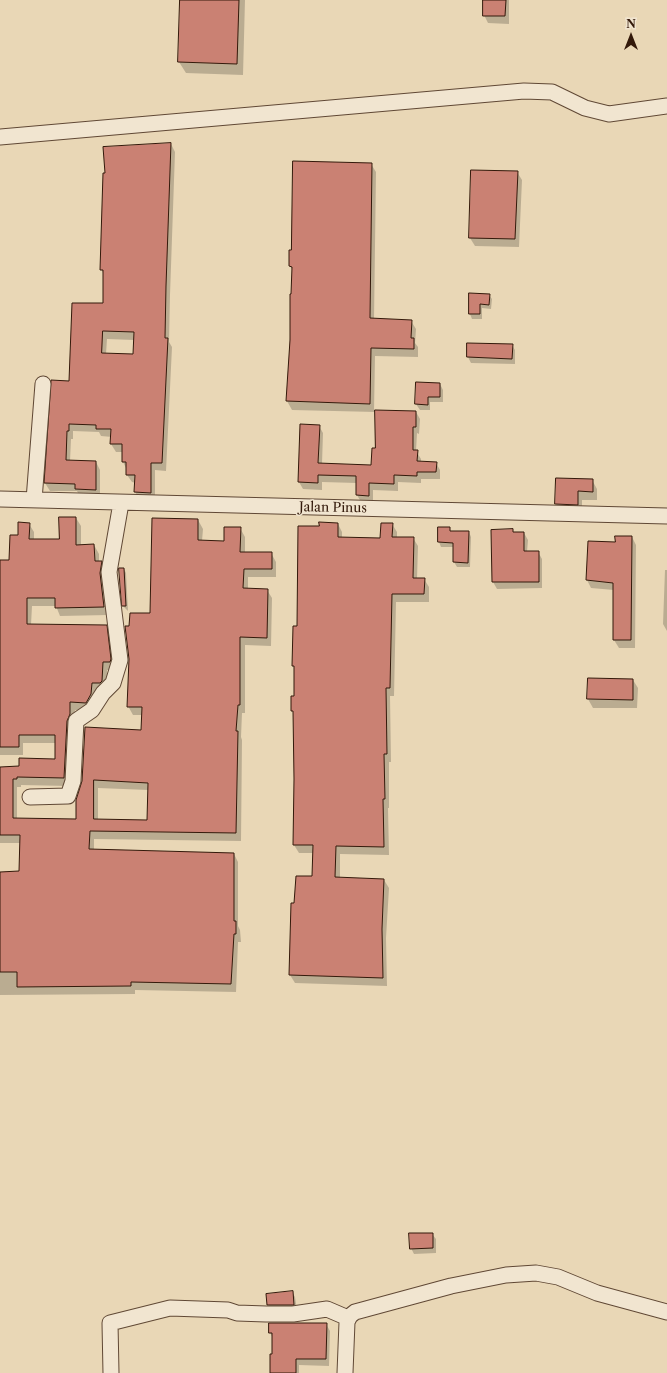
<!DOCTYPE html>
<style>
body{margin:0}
#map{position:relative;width:667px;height:1373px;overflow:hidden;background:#e9d7b6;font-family:"Libre Caslon Text",serif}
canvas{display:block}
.north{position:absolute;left:611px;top:16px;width:40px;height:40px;-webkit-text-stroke:3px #f1e5d0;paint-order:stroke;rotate:0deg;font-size:11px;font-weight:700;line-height:16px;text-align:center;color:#33190a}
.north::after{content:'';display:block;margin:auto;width:14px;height:18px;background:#33190a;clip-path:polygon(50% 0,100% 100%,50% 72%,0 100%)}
</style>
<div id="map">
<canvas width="667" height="1373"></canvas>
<div class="north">N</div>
</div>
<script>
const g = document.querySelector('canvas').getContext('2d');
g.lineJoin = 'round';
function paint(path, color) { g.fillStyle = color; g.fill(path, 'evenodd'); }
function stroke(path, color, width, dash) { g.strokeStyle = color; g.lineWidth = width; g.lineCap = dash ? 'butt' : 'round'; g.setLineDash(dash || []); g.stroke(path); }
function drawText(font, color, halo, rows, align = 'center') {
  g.font = font + ' "Libre Caslon Text",serif'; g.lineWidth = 3; g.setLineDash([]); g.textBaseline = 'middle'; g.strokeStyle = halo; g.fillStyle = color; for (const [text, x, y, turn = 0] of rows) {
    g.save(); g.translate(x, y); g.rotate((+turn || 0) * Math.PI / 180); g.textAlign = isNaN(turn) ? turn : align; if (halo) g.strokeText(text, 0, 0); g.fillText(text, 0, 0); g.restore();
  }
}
const shadow = new Path2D(`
 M181 0H245L243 75 186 73 179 62Z
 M484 0H509V24L488 23 484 15Z
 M171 144 175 152 170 295 169 342 172 347 166 471 155 470V500H140L135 492 136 483 132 482 127 475V470L123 462V452H116L111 444 112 437 101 436 99 432 73 431V439H71L70 461 96 462 100 470V497H80L77 491H50L45 483 70 382 104 304V275L101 269ZM107 339 134 340V355L106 354Z
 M371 164 376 172 374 320 411 321 416 329 415 343 418 347V357L375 356 374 411 416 412 420 419 419 434 417 433 416 451 421 459V462L436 463 440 470V479H421V483L398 482V491L373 490V503L361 502 357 495V483L322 482V490L303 489 299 482 301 426H319L323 433 322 464 372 466 376 449V412L292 410 287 401 293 271 290 266Z
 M472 171 517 172 522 180 519 247 475 246 470 238Z
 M489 295 492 299 491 309 482 308V319H472L470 314Z
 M468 344 512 345 515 350V364L471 363 468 357Z
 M417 384H440L443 390V402H430V410H420L416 404Z
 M592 480 597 489V500H582V513L561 512 556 504Z
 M76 518 81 526V546L94 545 99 554V562H101L106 570 108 615 60 616 56 606H32L31 625 106 626 111 635 114 670H107V689L91 711 75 710 68 786 21 785V787H17V819L77 820 83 782 142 731 143 715H133L128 706 130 627 151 615 198 520 203 529 202 541 225 542 240 528 245 537V553H271L276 562V577H248V589L267 590 272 598 271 646 245 645V713H242L241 737 242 740 241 841 94 839V850L234 854 238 862V926L240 930 241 942H238L236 992 135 990V994L0 995V894L20 872 21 843H0V768L19 767 56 760V743H23V755H0V561H10L19 536 29 524 34 532V540H60ZM98 788 149 790 148 821 98 820Z
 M338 524 342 532V538L381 540 392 524 397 532V538H413L418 546 417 579H424L429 587V602H396L394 696H390L391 762H389V808H388L389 855 340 854V878L384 880 389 888 386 938 387 986 295 983 290 975 295 904 313 877 314 853H299L294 845V714L292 697H295V669L293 666 298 627 320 527Z
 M449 528 451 532H469L471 537 470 567H457L454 562V547H441L439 542Z
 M512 530 513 533H524L528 540 527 552H538L542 559V588L497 589 493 582 492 531Z
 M632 537 636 545 635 648H619L614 640V590L591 588 587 580 616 543Z
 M120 569H124L126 573 128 611 123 606Z
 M665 570H667V631L663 624Z
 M589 679 633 680 638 688 637 708H593L588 699Z
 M432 1234 436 1239V1253L414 1254 411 1248Z
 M292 1292 295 1297 297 1310H272L268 1305Z
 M326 1324 330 1331 329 1366 299 1365V1373H271L273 1355V1338L270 1333Z`);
const building = new Path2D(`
 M180 0H239L237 64 178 62Z
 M483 0H506L505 16H483Z
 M171 143 166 286 165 338H168L162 463H151V493L134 492 135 475H126V462H122V444H110L111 429H96V425L69 424V431H67L66 460 96 461V490L75 489V484L44 483 51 380 69 381 72 303H103V270H100L103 173H105L103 147ZM103 331 134 332 133 354 102 353Z
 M293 161 372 163 370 318 412 320 411 338H414V349L371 348 370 404 286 401 290 340V294H291L292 267 289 266V250H291Z
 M471 170 518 171 515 239 469 238Z
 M469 293 490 294 489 305 480 304V314H469Z
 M467 343 513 344 512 359 467 357Z
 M416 382 440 383V397H428V405L415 404Z
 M375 410 416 411V427H413V450H418L417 461 437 462 436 472H417V476L394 475V484L369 483V496L356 495V476L318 475V483L298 482 300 424 320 425 318 463 371 465 372 448H375Z
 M556 478 593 479V492L578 491V505L555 504Z
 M59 517H76V545L94 544 95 561H102L100 573 104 607 55 608V598H27V624L107 625 111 659 110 662H103L102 681 100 683H92L91 694 86 703 70 702V714L67 721 64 778 17 777V779H13V818L76 819V800L82 781 85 727 141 730 142 707H127L129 659 125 626H129L130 613H150L152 518 198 519V540L224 541V527H241L240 552H272V569H244L243 588 268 589 267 638 240 637V705H238L236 731H238L236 833 90 831 89 849 234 853V921H236V934H234L231 984 131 982V986L17 987V972H0V872L19 871 20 835H0V767L19 766V758L55 759V735H19V747H0V560H9L10 535H18V522L30 523 29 539H59ZM94 780 148 783 147 820 94 819Z
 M319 522 338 523V537L380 538 381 523H393L392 537H414L413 578H425L424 594H392L390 688H386L387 754H384L385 799H383L384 847 336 846 335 877 384 879 382 929 383 978 289 975 291 903H294L296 876H312L313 845H293L294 779 293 711H291V696H294V666H292L293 626H297L298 526H319Z
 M438 527H450V531H469L468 563 453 562V543L438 542Z
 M513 529V532H524V551H539V582H492L491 530Z
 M615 536H632L631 640H613V583L586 580 588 541 615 542Z
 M119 568H124L126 606H122Z
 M588 678 633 679V700L587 699Z
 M409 1233H433V1248L410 1249Z
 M293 1291 294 1305H267L266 1294Z
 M269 1323H327L326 1359H296V1373H270V1354H272V1333H269Z`);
const minor = new Path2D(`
 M0 137 524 91 552 92 585 108 609 114 667 106
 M0 499 667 516
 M34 500 43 384
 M30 797 68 796 73 781 76 721 92 710 103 693 113 683 120 660 109 572 121 503
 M111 1373 110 1323 170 1308 228 1310 237 1313 266 1314H293L327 1309 348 1318
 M345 1373 347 1322 350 1316 355 1312 451 1286 506 1275 536 1273 558 1277 597 1293 667 1312`);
const streetNames = [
 ["Jalan Pinus",333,508,1]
];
paint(shadow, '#0003');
paint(building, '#ca8173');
stroke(building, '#33190a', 1);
stroke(minor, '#604835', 17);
stroke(minor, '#f1e5d0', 15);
drawText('13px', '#33190a', '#f1e5d0', streetNames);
</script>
